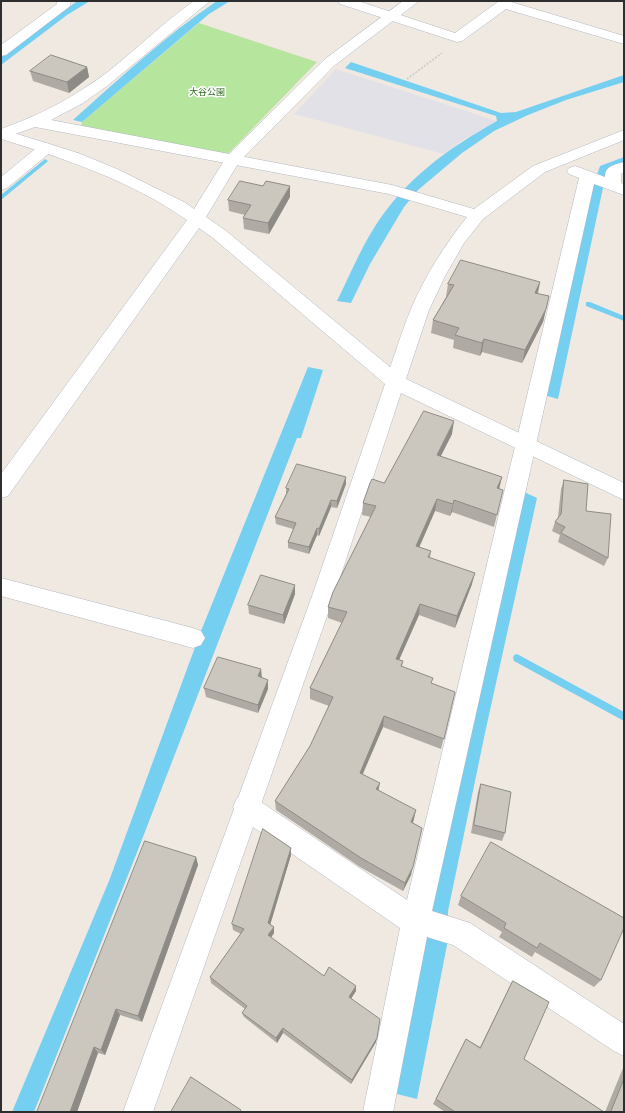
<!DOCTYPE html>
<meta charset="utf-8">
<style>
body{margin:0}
#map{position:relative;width:625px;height:1113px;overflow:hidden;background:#efe9e1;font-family:Rubik,sans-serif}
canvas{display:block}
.frame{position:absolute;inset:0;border:2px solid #2e2e2e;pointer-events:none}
</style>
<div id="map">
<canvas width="625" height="1113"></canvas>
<div class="frame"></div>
</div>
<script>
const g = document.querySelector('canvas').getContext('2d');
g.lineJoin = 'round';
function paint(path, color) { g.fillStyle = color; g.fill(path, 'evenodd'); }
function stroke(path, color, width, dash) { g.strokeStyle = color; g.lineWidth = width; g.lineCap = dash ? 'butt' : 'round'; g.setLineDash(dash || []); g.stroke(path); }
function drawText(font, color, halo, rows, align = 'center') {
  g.font = font + ' Rubik,"Noto Sans JP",sans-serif'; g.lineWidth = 3; g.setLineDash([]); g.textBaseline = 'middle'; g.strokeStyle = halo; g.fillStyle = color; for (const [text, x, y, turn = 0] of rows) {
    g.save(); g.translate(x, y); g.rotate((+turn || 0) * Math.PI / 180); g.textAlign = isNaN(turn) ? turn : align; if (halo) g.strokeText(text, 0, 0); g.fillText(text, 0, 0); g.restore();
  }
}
const industrial = new Path2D(`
 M336 69 497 121 461 141 444 154 294 114Z`);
const green = new Path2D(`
 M199 23 317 62 228 154 220 155 81 128 82 122Z`);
const water = new Path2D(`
 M74 1H90L67 15 1 65V57L76 2Z
 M217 1H230L209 14 82 122 73 120C119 79 165 36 217 1Z
 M351 62 501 113 516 112 624 75V82L566 100 528 115 494 131 462 153 418 190 404 207 370 264 351 303 337 301C349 277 360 250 374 228 405 179 447 149 497 121L496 116 345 68Z
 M624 157V163L607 169 558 399 544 395 593 187 600 166Z
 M308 367 323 370 301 438H297L136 855 34 1112H12L109 881 201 631Z
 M522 491 537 498 485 733 448 911 447 945 417 1099 397 1094 427 907Z`);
const stream = new Path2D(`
 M45 159 48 161 47 162 1 200V195Z
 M586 302H590L624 316V321L586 306Z
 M517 654 624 712V721L514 661 513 658 514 655Z`);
const path = new Path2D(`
 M407 79 442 53`);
const street = new Path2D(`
 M57 1H71L70 6 6 55 1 56V45L57 4Z
 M194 1H210L107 86 83 103 51 120 392 185 474 209 533 166 624 130V140L545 172 483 219 464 243 445 276 429 310 405 382 402 387 395 389 388 387 385 382C394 358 401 333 411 309 425 276 444 246 467 217L389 194 35 127 1 139V129C40 115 75 97 109 71 138 48 164 22 194 1Z
 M338 1H358L455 33 499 1H508L624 36V44L506 9 462 41 457 42 340 4Z
 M46 143 52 145 54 148 52 151 7 188 1 190V177L40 145Z
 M624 162V172L621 174V183L624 184V195L594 184 432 911 470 923 624 1024V1056L614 1051 453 945 427 937 393 1112H363L400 928 237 816 233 807 237 798 246 795 255 798 407 900 579 178 569 174 567 171 569 168 575 166 581 168 605 177C605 166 614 165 624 162Z
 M1 578 193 628 201 631 205 638 201 645 193 648 1 596Z`);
const secondary = new Path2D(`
 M403 1H419L335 65 239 162 206 217 225 230 402 377 624 483V500L401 393 333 599 153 1112H123L311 599 385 384 213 238 199 228 8 496 1 498V474L187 220C131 181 66 159 1 139V129L78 153 117 169 184 202 194 209 227 156 325 59Z`);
const wall = new Path2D(`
 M87 67 89 77 69 93 33 81 30 71Z
 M290 197 269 234 244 229 243 218 245 215 229 211 228 200Z
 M540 282 538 294 549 296 543 322 522 363 482 352 480 356 453 348 454 340 431 333 433 320 446 297 448 284Z
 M452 434 441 456 499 489 503 490 494 527 452 512 450 516 435 511 419 547 431 551 430 558 472 584 455 628 419 615 399 660 403 661 402 666 432 684 455 692 441 749 383 727 363 774 379 790 414 819 413 823 411 875 403 891 360 867 276 810 275 801 310 746 329 706 310 699V688L342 623 328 618V607L371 517 362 515 363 503 384 483Z
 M346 477V484L337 508 331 507 319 536 317 535 309 554 288 548V542L293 529 276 524 275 517 286 494V488Z
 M564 480 586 511 608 558 604 566 558 542 560 535 552 531 555 522 558 517 561 489Z
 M295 594 284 624 249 614 248 605Z
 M262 678 268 680V689L258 713 206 697 204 688Z
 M481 784 505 833 502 841 471 833 478 792Z
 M291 848V855L270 924 274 927V933L271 938 324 976 356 991 351 998 376 1042 351 1084 283 1033 277 1043 244 1017 242 1013 245 1009 211 983 210 977 241 934 233 930 232 924Z
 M196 857 198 865 142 1022 120 1015 105 1055 98 1053 77 1112H37Z
 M461 896 601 980 594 987 535 952 532 957 499 937 502 932 458 905Z
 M513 981 524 1059 604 1112H445L433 1104 466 1039 480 1047 509 988Z
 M623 1068H624V1112H605Z`);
const shadedWall = new Path2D(`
 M87 67 89 77 69 93 67 82Z
 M290 186V197L269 234 268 223Z
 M540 282 537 295 535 293Z
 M546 309 543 322 522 363 525 350Z
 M484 339 482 352 480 356 482 343Z
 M454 421 452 434 435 467 437 455Z
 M346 477V484L337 508V501Z
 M502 477 499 490 497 488Z
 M437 499 435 511 415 557 416 546Z
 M331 500V507L319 536V529Z
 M454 500 452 512 450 516Z
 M317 528V535L309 554V547Z
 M475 573 472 584 455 628 457 616Z
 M295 585V594L284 624 283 615Z
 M420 604 419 615 395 669 396 659Z
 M261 669 262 678 258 676Z
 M268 680V689L258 713V705Z
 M384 716 383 727 359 782 360 773Z
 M380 783 378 792 376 789Z
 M416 810 414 819 409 831 411 822Z
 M420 837 411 875 403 891 405 883Z
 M291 848V855L269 929 268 923Z
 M196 857 198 865 142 1022 138 1016Z
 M274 927V933L268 941V935Z
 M356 986V991L349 1002V997Z
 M116 1009 120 1015 105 1055 101 1050Z
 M283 1028V1033L277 1043 276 1038Z
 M377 1038 376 1042 351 1084 352 1080Z
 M94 1047 98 1053 77 1112H70Z`);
const building = new Path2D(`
 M51 55 87 67 67 82 30 71Z
 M240 181 263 186 266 181 290 186 268 223 243 218 251 205 228 200Z
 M461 260 540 282 535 293 549 296 546 309 525 350 484 339 482 343 455 335 459 328 433 320 454 285 448 284Z
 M424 411 454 421 437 455 502 477 497 488 503 490 497 515 454 500 453 504 437 499 416 546 431 551 428 557 475 573 457 616 420 604 396 659 403 661 401 666 433 678 431 683 455 692 444 739 384 716 360 773 380 783 376 789 416 810 411 822 422 828 413 867 405 883 361 858 275 801 310 746 333 697 310 688 347 612 328 607 333 592 376 506 363 503 370 483 372 479 384 483Z
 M297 464 346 477 337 501 331 500 319 529 317 528 309 547 288 542 296 523 275 517 289 489 286 488Z
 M564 480 588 484 586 511 611 514 608 558 561 533 565 527 555 522 561 514Z
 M261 575 295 585 283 615 248 605Z
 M218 657 261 669 258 676 268 680 258 705 204 688Z
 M481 784 511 792 505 833 474 825Z
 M263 829 291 848 268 923 274 927 268 935 324 976 329 967 356 986 349 997 380 1019 377 1038 352 1080 283 1028 276 1038 242 1013 247 1006 210 977 244 929 232 924Z
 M145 841 196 857 138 1016 116 1009 101 1050 94 1047 70 1112H37Z
 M491 842 624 918V928L601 980 540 943 537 948 504 928 506 923 461 896Z
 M513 981 549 1002 524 1059 604 1112H455L436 1099 466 1039 480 1048Z
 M191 1077 241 1110 240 1112H171Z
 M624 1079V1112H611Z`);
const farParknames = [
 ["大谷公園",207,92]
];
paint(industrial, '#e3e1e8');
paint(green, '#b6e59e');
paint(water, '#75cff0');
paint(stream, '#75cff0');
stroke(street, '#b4b7c1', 1);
stroke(secondary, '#b4b7c1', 1);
stroke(path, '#c9c9c9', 1.5, [2, 1.5]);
paint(street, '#fff');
paint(secondary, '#fff');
paint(wall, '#afaba4');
paint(shadedWall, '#8e8b86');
paint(building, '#cbc7bf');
stroke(building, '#8e8b86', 1);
drawText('9px', '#2c6e1b', '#fff', farParknames);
</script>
